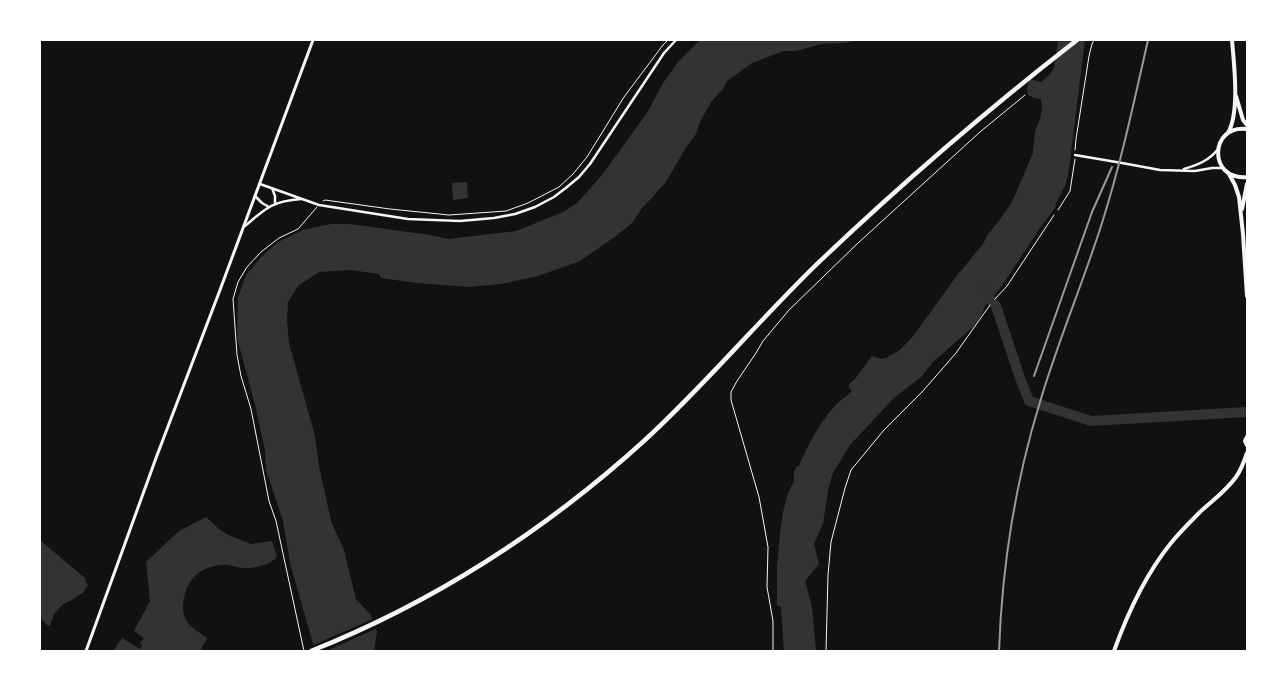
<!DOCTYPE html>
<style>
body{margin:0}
#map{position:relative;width:1287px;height:691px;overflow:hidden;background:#111;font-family:Montserrat,sans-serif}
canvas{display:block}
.frame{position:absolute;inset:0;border:41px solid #fff;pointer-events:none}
</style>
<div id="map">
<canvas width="1287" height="691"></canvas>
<div class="frame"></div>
</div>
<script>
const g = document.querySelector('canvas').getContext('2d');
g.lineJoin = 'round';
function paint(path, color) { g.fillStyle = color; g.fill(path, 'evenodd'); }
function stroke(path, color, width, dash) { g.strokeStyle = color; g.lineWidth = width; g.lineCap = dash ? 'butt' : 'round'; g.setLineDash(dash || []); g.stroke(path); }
const water = new Path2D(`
 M700 40H859L845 43 821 44 796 51H784L752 63 727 81 723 89 711 102 700 122 696 134 685 149 666 182 648 202 642 208 632 223 616 236 580 261 538 276 501 284 469 287 417 283 381 278 379 274 350 270 319 272 298 286 288 302 287 320 289 343 315 436 319 466 331 521 344 550 356 599 371 615 377 632 374 651H315L290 563 283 521 266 470 265 450 255 405 237 338 238 297 246 275 261 257 278 242 303 230 331 224H350L430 235 448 239 516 231 563 212 577 203 602 175 647 113 663 83 678 62Z
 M1058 40H1085L1069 169 1066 184 1055 205 1056 207 1042 225 1001 287 985 306 981 316 973 327 933 362 921 377 894 398 850 445 833 473 828 490 823 524 814 544 819 564 805 581 812 607 816 651H784L781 607 777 605V566L780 534 783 512 788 493 794 481V472L797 466H799C807 446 819 424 834 407 839 401 846 397 852 391L849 388V384L855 379 872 356 881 359 886 358 900 350 914 335 955 278 983 244 988 234 998 222 1012 202 1033 153 1035 132 1040 119 1042 109 1041 99C1026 97 1024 93 1030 79L1041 82 1050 74 1054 68Z
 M467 182 468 198 453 200 452 183Z
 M206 517 219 529 228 535 251 544 272 541 277 557C269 566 252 569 241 568 237 567 233 566 229 565 216 564 203 568 194 577 188 584 186 589 184 598 180 621 190 626 207 638L200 651H113L122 638 140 649 142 646 140 643 144 638 134 631 150 601 146 562 179 531Z
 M40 540 86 579 85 581 88 585 82 594H80L72 600 63 604 54 614 50 626 47 625 40 618Z`);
const pier = new Path2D(`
 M375 618 378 628 326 651H312L311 646Z`);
const river = new Path2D(`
 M982 289 996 306 1020 378 1029 401 1091 421 1247 412`);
const path = new Path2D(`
 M1075 150 1076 139 1089 56 1092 44 1094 40
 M323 201 325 200 390 209 449 215 506 211 528 203 559 187 573 174 587 157 624 97 663 45 668 40
 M1058 210 1070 191 1075 159
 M995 299 1007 286 1054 215
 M304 651 276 521 269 501 251 409 241 376 237 355 233 299 238 282 247 267 261 252 279 238 298 229 317 207
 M773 651V621L767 587 768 547 759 497 731 400V392L737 381 756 353 763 341 789 310 858 243 980 132 1025 95
 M826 651 828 575 831 542 845 488 851 470 884 430 922 392 956 353 990 305`);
const minor = new Path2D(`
 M1075 155 1122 163 1160 170 1195 171 1212 168H1223
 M1184 169C1197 165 1209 161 1218 149
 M260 184 319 205 408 219 460 221 494 218 515 214 535 207 554 197 567 187 579 177 590 164 664 53 676 40
 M272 188 275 196V204
 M255 196 262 203 269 207
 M245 226C266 208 273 201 301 199`);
const tertiary = new Path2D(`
 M86 651 156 458 220 290 313 40`);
const secondary = new Path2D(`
 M1236 96 1243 120 1247 125
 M1247 129C1209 124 1208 181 1247 177
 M1228 133C1240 112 1234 64 1232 40
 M1229 174 1235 185 1239 197 1243 234 1247 296
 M1242 209 1247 184
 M1247 437 1245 441 1247 445
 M1114 651C1128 612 1145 575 1171 543 1180 532 1190 522 1200 512 1212 501 1226 491 1236 477 1241 470 1244 462 1247 453`);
const primary = new Path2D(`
 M311 651C434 602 547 529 645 440 706 384 759 320 818 263 901 184 987 110 1077 40`);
const rail = new Path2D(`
 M1034 376 1092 212 1112 167
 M999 651C1002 567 1015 483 1040 402 1058 341 1083 283 1102 223 1121 163 1134 102 1148 40`);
paint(water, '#333');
paint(pier, '#111');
stroke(river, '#333', 10);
stroke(path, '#f5f5f5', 1);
stroke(minor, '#f5f5f5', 2.5);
stroke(tertiary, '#f5f5f5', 3);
stroke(secondary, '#f5f5f5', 4);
stroke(primary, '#f5f5f5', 4.5);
stroke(rail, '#9a9a9a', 2);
</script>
